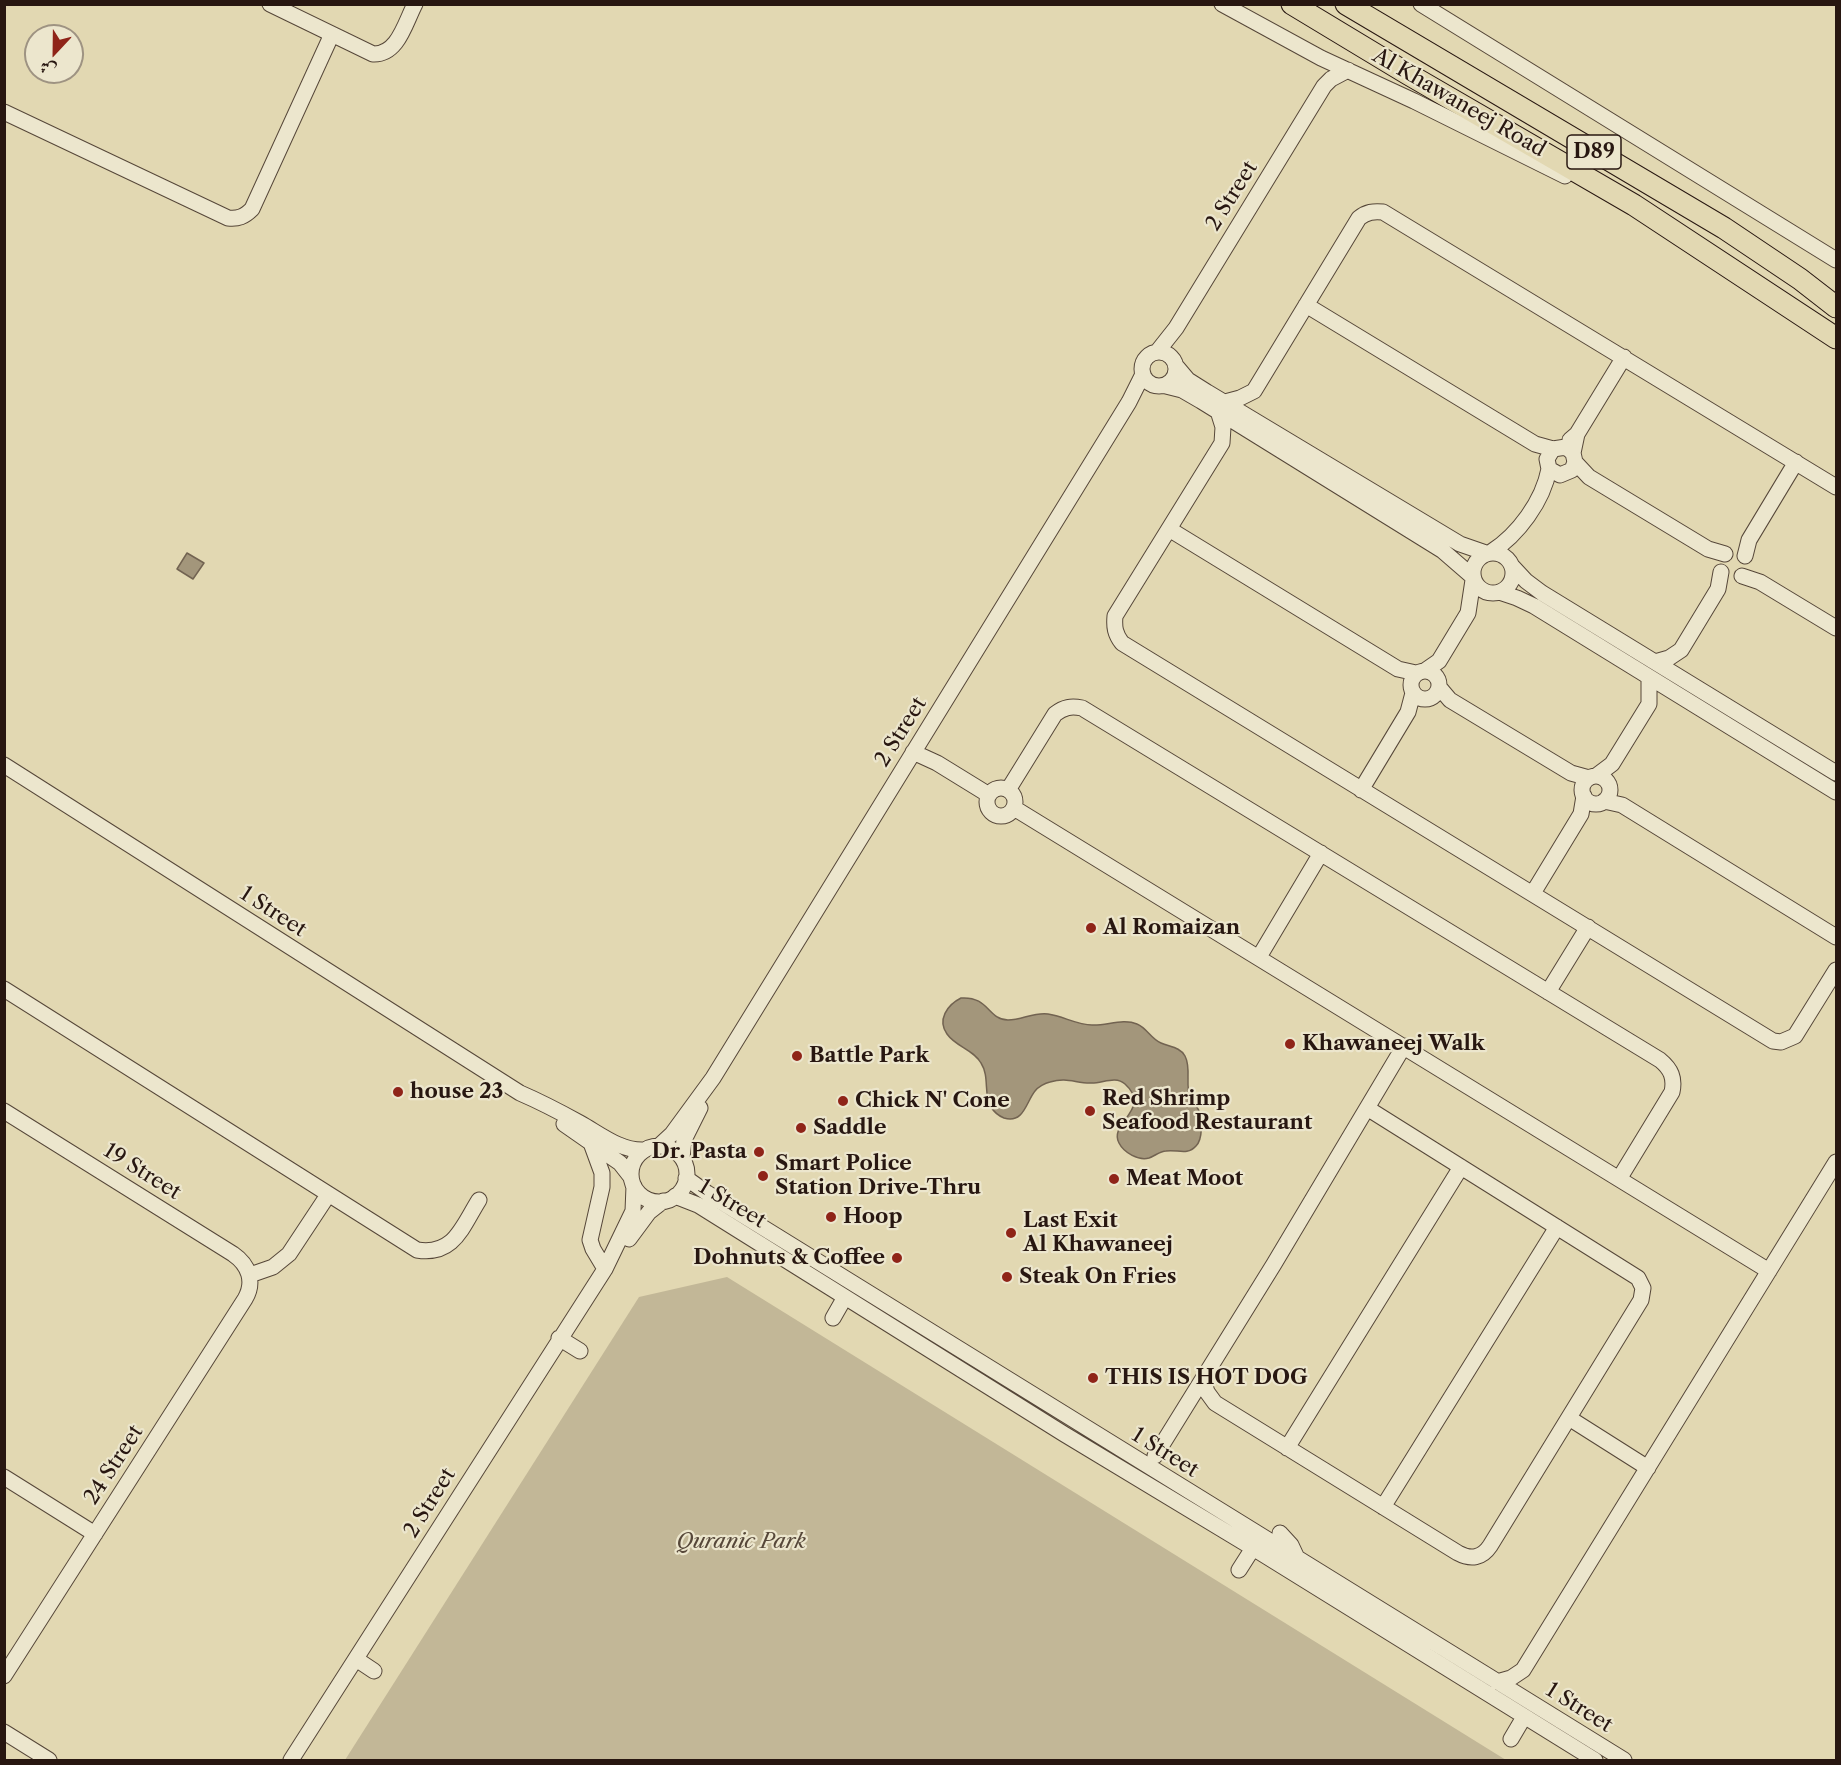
<!DOCTYPE html>
<meta charset="utf-8">
<style>
body{margin:0}
#map{position:relative;width:1841px;height:1765px;overflow:hidden;background:#e2d8b2;font-family:"Libre Caslon Text",Amiri,serif}
canvas{display:block}
.frame{position:absolute;inset:0;border:6px solid #281711;pointer-events:none}
.north{position:absolute;left:24px;top:24px;width:60px;height:60px;box-sizing:border-box;background:#ece6cd;border:2px solid #9e9382;border-radius:50%;rotate:202deg;font-size:16px;font-weight:700;line-height:24px;text-align:center;color:#281711}
.north::after{content:'';display:block;margin:auto;width:21px;height:27px;background:#8f2418;clip-path:polygon(50% 0,100% 100%,50% 72%,0 100%)}
</style>
<div id="map">
<canvas width="1841" height="1765"></canvas>
<div class="frame"></div>
<div class="north">ش</div>
</div>
<script>
const g = document.querySelector('canvas').getContext('2d');
g.lineJoin = 'round';
function paint(path, color) { g.fillStyle = color; g.fill(path, 'evenodd'); }
function stroke(path, color, width, dash) { g.strokeStyle = color; g.lineWidth = width; g.lineCap = dash ? 'butt' : 'round'; g.setLineDash(dash || []); g.stroke(path); }
function drawText(font, color, halo, rows, align = 'center') {
  g.font = font + ' "Libre Caslon Text",serif'; g.lineWidth = 4.5; g.setLineDash([]); g.textBaseline = 'middle'; g.strokeStyle = halo; g.fillStyle = color; for (const [text, x, y, turn = 0] of rows) {
    g.save(); g.translate(x, y); g.rotate((+turn || 0) * Math.PI / 180); g.textAlign = isNaN(turn) ? turn : align; if (halo) g.strokeText(text, 0, 0); g.fillText(text, 0, 0); g.restore();
  }
}
const green = new Path2D(`
 M727 1277 1506 1760H345L639 1297Z`);
const water = new Path2D(`
 M187 553 204 563 193 579 177 569Z
 M961 998C989 996 988 1020 1008 1020 1022 1020 1034 1012 1048 1014 1063 1016 1077 1025 1092 1025 1106 1026 1123 1018 1137 1024 1147 1028 1151 1039 1161 1043 1170 1047 1180 1047 1185 1056 1192 1069 1184 1087 1191 1100 1193 1104 1198 1107 1199 1111 1202 1121 1203 1139 1196 1146 1187 1156 1177 1149 1166 1151 1160 1151 1155 1156 1149 1158 1139 1161 1124 1153 1119 1143 1108 1123 1153 1109 1125 1084 1115 1075 1102 1084 1090 1083 1075 1083 1067 1077 1050 1082 1045 1083 1038 1087 1035 1091 1026 1102 1024 1124 1004 1118 999 1116 994 1112 991 1107 983 1094 990 1077 981 1063 973 1049 956 1047 947 1034 937 1020 947 1005 961 998Z`);
const minor = new Path2D(`
 M270 4 373 54C398 55 405 23 415 4
 M1222 4 1321 58 1414 101 1565 176
 M1421 4 1836 260
 M4 112 228 218C238 219 244 217 252 209L332 34
 M1306 305 1535 444 1553 449
 M1142 369a17 17 0 1 1 34 0a17 17 0 1 1-34 0Z
 M1157 352 1176 328 1324 86 1331 79 1348 70
 M1177 367 1188 380 1207 392 1460 544 1486 553
 M1166 386 1182 390 1201 401 1443 551 1473 577
 M1225 402 1240 398 1254 391 1359 218C1367 212 1373 211 1383 212L1836 487
 M1218 411 1223 427 1222 443 1115 616C1114 627 1115 634 1122 643L1773 1041 1781 1042 1795 1036 1836 970
 M1570 440 1577 434 1624 357
 M1573 453 1566 447 1553 449 1547 459 1549 469 1560 475 1572 470 1575 462 1573 453 1577 434
 M1575 462 1589 477 1708 549 1725 554
 M1169 529 1398 669 1416 673
 M1491 552C1518 535 1543 501 1549 469
 M1473 573a20 20 0 1 1 40 0a20 20 0 1 1-40 0Z
 M1745 556 1749 540 1796 462
 M1513 567 1526 581 1542 593 1836 773
 M1742 576 1760 582 1836 628
 M1499 592 1517 598 1534 606 1836 792
 M1655 662 1669 658 1681 650 1718 589 1721 572
 M1426 670 1439 661 1468 613 1473 580
 M1411 685a14 14 0 1 1 28 0a14 14 0 1 1-28 0Z
 M1439 687 1450 700 1571 773 1589 778
 M913 752 937 763 989 795
 M4 765 520 1093C541 1102 560 1112 580 1123 600 1134 620 1151 644 1150
 M1596 776 1612 764 1649 704V677
 M1582 790a14 14 0 1 1 28 0a14 14 0 1 1-28 0Z
 M987 802a14 14 0 1 1 28 0a14 14 0 1 1-28 0Z
 M1008 790 1055 714C1064 707 1071 706 1082 708L1660 1060C1671 1069 1675 1078 1672 1092L1619 1179
 M1361 790 1408 712 1413 693
 M1604 801 1622 805 1836 937
 M1014 808 1769 1271
 M1533 893 1581 814 1584 796
 M1259 957 1321 853
 M4 989 417 1250C454 1256 462 1227 479 1200
 M1548 992 1588 927
 M4 1111 233 1254C249 1265 255 1282 245 1299L4 1676
 M564 1124 620 1163 631 1177
 M591 1143 602 1173V1187L590 1240 593 1249 605 1269
 M659 1146 672 1134 713 1078 1129 402 1143 374
 M631 1174a28 28 0 1 1 56 0a28 28 0 1 1-56 0Z
 M682 1158 684 1140 700 1108
 M686 1178 707 1193 1624 1760
 M675 1196 698 1205 1064 1434 1253 1548 1595 1760
 M629 1239 649 1212 663 1201
 M250 1275 273 1267 289 1254 328 1195
 M833 1318 845 1297
 M559 1338 580 1351
 M1203 1379 1207 1392 1215 1403 1458 1553C1471 1560 1482 1558 1490 1546L1641 1300 1643 1288 1638 1278 1367 1108
 M1569 1418 1648 1468
 M1287 1448 1461 1167
 M1155 1456 1274 1264 1404 1046
 M4 1477 95 1534
 M1383 1507 1557 1227
 M1280 1533 1291 1545 1298 1560
 M1239 1570 1253 1548
 M356 1659 374 1671
 M1497 1682 1511 1678 1523 1670 1836 1162
 M4 1732 49 1760
 M1511 1739 1524 1717
 M291 1760 605 1269 633 1211 634 1186`);
const highway = new Path2D(`
 M1292 4 1408 74 1634 205 1836 338
 M1346 4 1724 228 1800 279 1836 307`);
const markers = [
 [1091,928,6,"#8f2418"],
 [1290,1044,6,"#8f2418"],
 [797,1056,6,"#8f2418"],
 [398,1092,6,"#8f2418"],
 [843,1101,6,"#8f2418"],
 [1090,1111,6,"#8f2418"],
 [801,1128,6,"#8f2418"],
 [759,1152,6,"#8f2418"],
 [763,1176,6,"#8f2418"],
 [1114,1179,6,"#8f2418"],
 [831,1217,6,"#8f2418"],
 [1011,1233,6,"#8f2418"],
 [897,1258,6,"#8f2418"],
 [1007,1277,6,"#8f2418"],
 [1093,1378,6,"#8f2418"]
];
const shields = [
 [1594,152,54]
];
const shieldNames = [
 ["D89",1594,152]
];
const streetNames = [
 ["Al Khawaneej Road",1459,103,30],
 ["2 Street",1232,196,-58],
 ["2 Street",901,732,-58],
 ["1 Street",273,912,33],
 ["19 Street",142,1172,32],
 ["1 Street",732,1204,31],
 ["1 Street",1165,1453,32],
 ["24 Street",114,1465,-57],
 ["2 Street",430,1503,-58],
 ["1 Street",1579,1708,32]
];
const poiNames = [
 ["Al Romaizan",1103,928],
 ["Khawaneej Walk",1302,1044],
 ["Battle Park",809,1056],
 ["house 23",410,1092],
 ["Red Shrimp",1102,1099],
 ["Seafood Restaurant",1102,1123],
 ["Chick N' Cone",855,1101],
 ["Saddle",813,1128],
 ["Dr. Pasta",747,1152,"right"],
 ["Smart Police",775,1164],
 ["Station Drive-Thru",775,1188],
 ["Meat Moot",1126,1179],
 ["Hoop",843,1217],
 ["Last Exit",1023,1221],
 ["Al Khawaneej",1023,1245],
 ["Dohnuts & Coffee",885,1258,"right"],
 ["Steak On Fries",1019,1277],
 ["THIS IS HOT DOG",1105,1378]
];
const parkNames = [
 ["Quranic Park",741,1542]
];
paint(green, '#c2b797');
paint(water, '#a3967b');
stroke(water, '#726351', 1.5);
stroke(minor, '#564739', 17);
stroke(highway, '#281711', 23);
stroke(minor, '#ece6cd', 15);
stroke(highway, '#e2d8b2', 21);
for (const [x, y, r, color] of markers) { const dot = new Path2D(); dot.arc(x, y, r, 0, 2 * Math.PI); g.fillStyle = color; g.fill(dot); stroke(dot, '#ece6cd', 2); }
for (const [x, y, w] of shields) { const box = new Path2D(); box.roundRect(x - w / 2, y - 17, w, 34, 4.5); g.fillStyle = '#ece6cd'; g.fill(box); stroke(box, '#281711', 1.5); }
drawText('bold 20px', '#281711', null, shieldNames);
drawText('21px', '#281711', '#ece6cd', streetNames);
drawText('bold 21px', '#281711', '#ece6cd', poiNames, 'left');
drawText('italic 21px', '#564739', '#ece6cd', parkNames);
</script>
